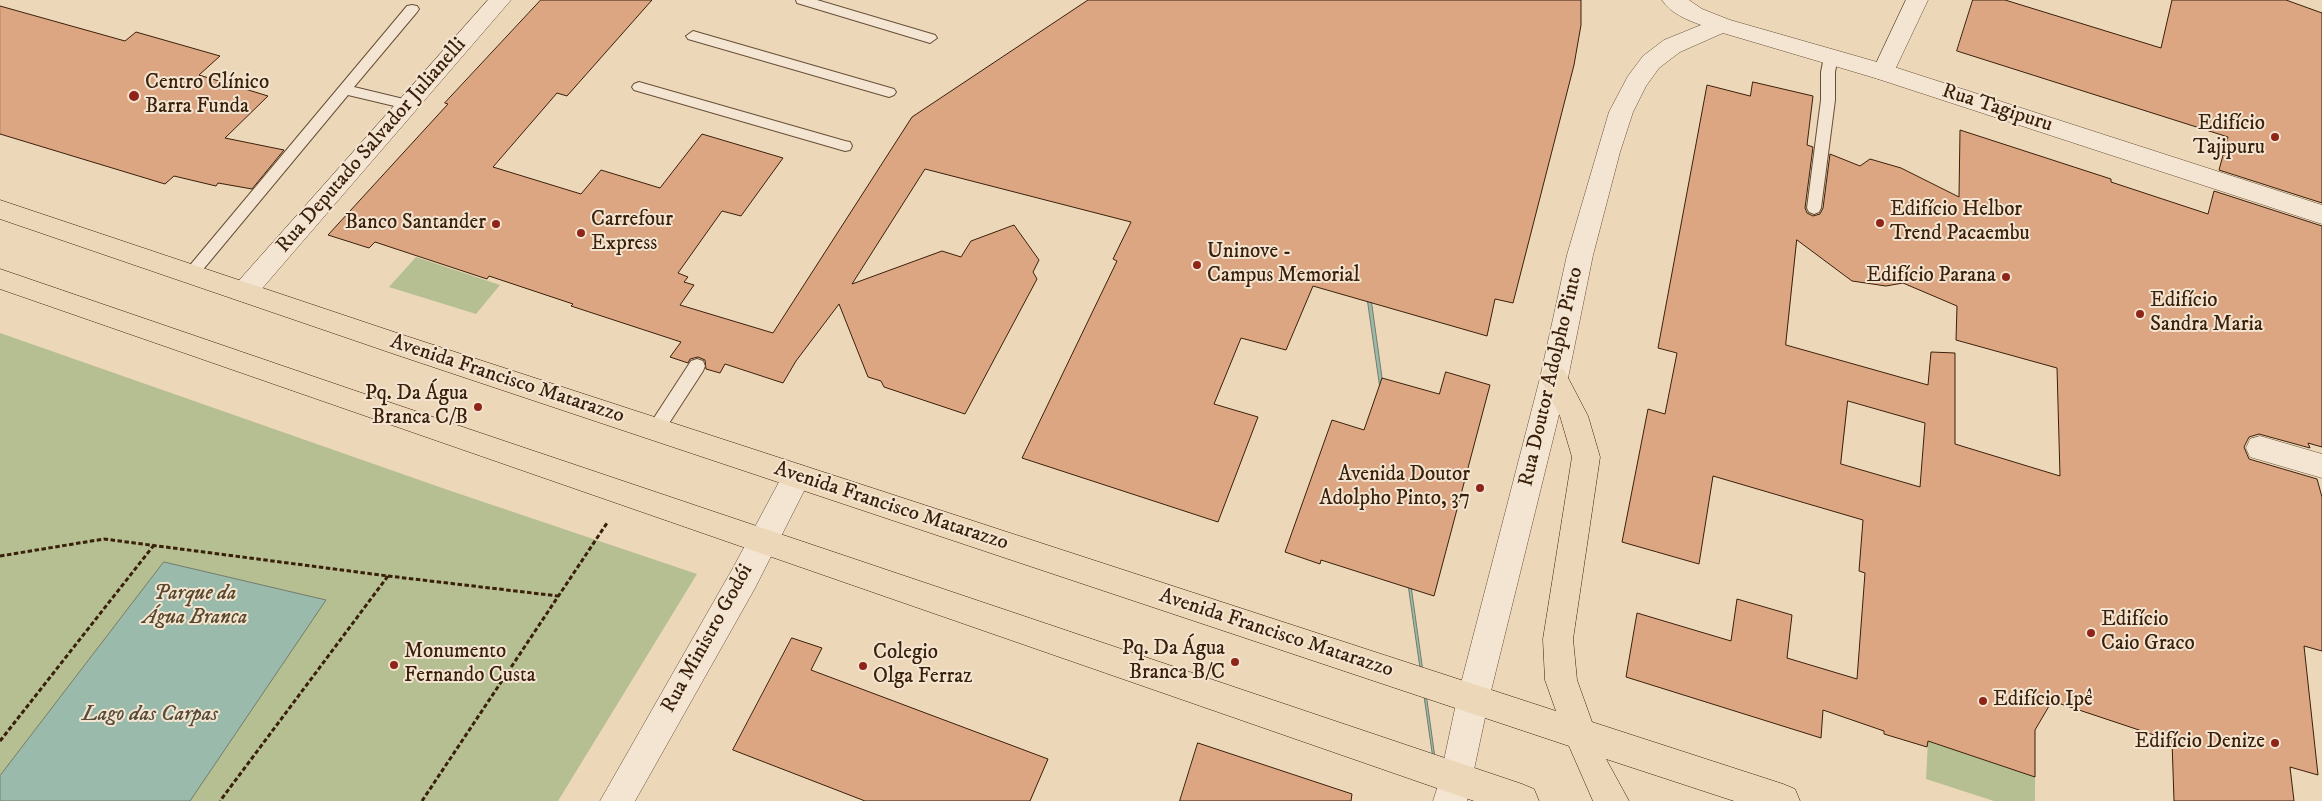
<!DOCTYPE html>
<meta charset="utf-8">
<style>
body{margin:0}
canvas{display:block;background:#edd7b9}
</style>
<canvas width="2322" height="801"></canvas>
<script>
const g = document.querySelector('canvas').getContext('2d');
g.lineJoin = 'round';
function paint(path, color) { g.fillStyle = color; g.fill(path, 'evenodd'); }
function stroke(path, color, width, dash) { g.strokeStyle = color; g.lineWidth = width; g.lineCap = dash ? 'butt' : 'round'; g.setLineDash(dash || []); g.stroke(path); }
function drawText(font, color, halo, rows, align = 'center') {
  g.font = font + ' "IM FELL DW Pica",serif'; g.lineWidth = 4; g.setLineDash([]); g.textBaseline = 'middle'; g.strokeStyle = halo; g.fillStyle = color; for (const [text, x, y, turn = 0] of rows) {
    g.save(); g.translate(x, y); g.rotate((+turn || 0) * Math.PI / 180); g.textAlign = isNaN(turn) ? turn : align; if (halo) g.strokeText(text, 0, 0); g.fillText(text, 0, 0); g.restore();
  }
}
const green = new Path2D(`
 M416 257 500 285 476 314 389 287Z
 M0 333 448 490 697 574 558 801H0Z
 M1928 741 2035 777V801H1994L1926 779Z`);
const water = new Path2D(`
 M1356 191 1441 801H1439L1352 193Z
 M164 562 326 600 190 801H0V776Z`);
const building = new Path2D(`
 M541 0H652L567 96 557 93 493 167 581 194 601 170 660 188 702 134 783 158 741 216 722 211 678 273 688 277 684 282 694 285 680 305 773 333 912 117 1088 0H1581V25L1574 65 1513 303 1495 299 1487 336 1313 286 1286 350 1241 338 1214 404 1258 417 1218 522 1022 458 1117 261 1113 259 1131 222 925 169 852 284 942 251 961 257 971 241 1014 225 1039 260 1033 272 1037 279 965 414 884 387 881 381 868 377 839 304 796 361 783 383 725 364 720 373 706 369 705 360 698 357 690 359 688 363 670 357 681 342 571 306 573 304 489 276 487 279 375 242 369 248 328 235 448 104 445 103Z
 M1973 0H2005L2161 48 2172 0H2286L2322 13V203L2219 170 2228 137 1957 51Z
 M0 6 125 41 136 32 220 56 199 75 268 96 225 138 284 150 252 189 218 183 216 186 174 176 165 184 0 134Z
 M1753 82 1813 96 1807 145 1813 147 1805 208 1807 213 1813 216 1820 214 1823 208 1830 154 1860 166 1870 159 1901 168 1959 197 1960 130 2111 179V182L2208 214 2214 191 2322 226V447L2308 443 2310 448 2259 434 2249 437 2244 447 2249 459 2317 479 2322 497V651L2304 646 2318 775 2290 767 2294 801H2174L2172 741 2052 701 2035 730V777L1928 741 1927 747 1884 734V731L1823 710 1821 738 1626 677 1637 613 1731 641 1737 599 1792 615 1787 658 1857 679 1865 573 1859 571 1863 520 1713 476 1699 564 1622 542 1648 409 1665 414 1677 353 1658 348 1707 85 1750 96ZM1797 240 1852 281 1886 286 1903 283 1957 306 1956 340 2057 368 2060 476 1955 444V353L1931 352 1928 385 1786 345ZM1848 401 1925 423 1920 487 1841 464Z
 M1446 372 1490 385 1434 596 1321 560 1320 564 1285 552 1332 420 1364 430 1382 378 1439 394Z
 M792 638 822 648 811 670 1048 759 1030 801H865L733 750Z
 M1198 743 1352 794 1351 801H1180Z`);
const path = new Path2D(`
 M0 556 104 539 388 576 220 801
 M388 576 558 596
 M0 741 154 545
 M422 801 607 523`);
const service = new Path2D(`
 M796 0H817L935 35 937 38 930 43 797 3Z
 M412 5 417 6 419 9 417 12 354 87 412 101 414 104 412 107 407 109 348 95 196 278 191 280 186 278 183 274 186 270 407 6Z
 M693 31 894 89 896 92 894 95 889 97 688 39 686 36Z
 M1831 52 1838 57 1835 72V100L1821 208 1819 212 1814 214 1809 212 1807 208 1821 100V72L1824 57Z
 M639 82 845 141 850 142 852 146 850 150 845 151 634 90 632 87 634 84Z
 M697 359 703 361 705 366 703 371 662 434 656 436 650 434 648 429 650 424 691 361Z`);
const minor = new Path2D(`
 M488 0H511L253 299 244 302 235 299 231 292 235 285Z
 M1906 0H1928L1891 78 1883 80 1875 78 1872 72Z
 M2260 436 2322 454V478L2250 457 2246 448 2250 439Z
 M797 464 807 467 811 476 807 485 755 588 635 801H600L733 568 787 467Z
 M1456 763 1468 767 1472 779 1467 801H1433L1444 767Z`);
const tertiary = new Path2D(`
 M1662 0H1689L1702 9 1730 20 1891 66 2322 205V224L1875 78 1723 33 1680 52 1659 68 1646 86 1633 112 1620 152 1593 255 1568 378 1489 699 1472 779 1468 791 1456 795 1444 791 1440 779 1457 699 1540 378 1567 255 1609 112 1628 76 1643 56 1664 40 1701 25C1687 20 1670 13 1662 0Z`);
const primary = new Path2D(`
 M0 200 400 334 1556 711 1545 680 1543 639 1572 457 1560 416 1540 378 1544 370 1554 367 1564 370 1588 416 1600 457 1573 639 1577 680 1592 722 1783 784 1795 789 1800 801H1734L1606 759 1629 801H1593L1569 746 400 356 0 219Z
 M0 269 350 389 1522 784 1534 789 1539 801H1474L0 289Z`);
const markers = [
 [134,96,6,"#8f2418"],
 [2275,137,5,"#8f2418"],
 [1880,223,5,"#8f2418"],
 [496,224,5,"#8f2418"],
 [581,233,5,"#8f2418"],
 [1197,265,5,"#8f2418"],
 [2006,277,5,"#8f2418"],
 [2140,314,5,"#8f2418"],
 [478,407,5,"#8f2418"],
 [1480,488,5,"#8f2418"],
 [2091,633,5,"#8f2418"],
 [1235,662,5,"#8f2418"],
 [394,665,5,"#8f2418"],
 [863,666,5,"#8f2418"],
 [1983,701,5,"#8f2418"],
 [2275,743,5,"#8f2418"]
];
const poiNames = [
 ["Centro Clínico",145,84],
 ["Barra Funda",145,108],
 ["Edifício",2265,125,"right"],
 ["Tajipuru",2265,149,"right"],
 ["Edifício Helbor",1890,211],
 ["Trend Pacaembu",1890,235],
 ["Carrefour",591,221],
 ["Express",591,245],
 ["Banco Santander",486,224,"right"],
 ["Uninove -",1207,253],
 ["Campus Memorial",1207,277],
 ["Edifício Parana",1996,277,"right"],
 ["Edifício",2150,302],
 ["Sandra Maria",2150,326],
 ["Pq. Da Água",468,395,"right"],
 ["Branca C/B",468,419,"right"],
 ["Avenida Doutor",1470,476,"right"],
 ["Adolpho Pinto, 37",1470,500,"right"],
 ["Edifício",2101,621],
 ["Caio Graco",2101,645],
 ["Pq. Da Água",1225,650,"right"],
 ["Branca B/C",1225,674,"right"],
 ["Monumento",404,653],
 ["Fernando Custa",404,677],
 ["Colegio",873,654],
 ["Olga Ferraz",873,678],
 ["Edifício Ipê",1993,701],
 ["Edifício Denize",2265,743,"right"]
];
const streetNames = [
 ["Rua Tagipuru",1997,109,18],
 ["Rua Deputado Salvador Julianelli",372,146,-49],
 ["Rua Doutor Adolpho Pinto",1552,377,-77],
 ["Avenida Francisco Matarazzo",507,380,18],
 ["Avenida Francisco Matarazzo",891,507,18],
 ["Avenida Francisco Matarazzo",1276,634,18],
 ["Rua Ministro Godói",708,639,-61]
];
const parkNames = [
 ["Parque da",195,595],
 ["Água Branca",195,619]
];
const waterNames = [
 ["Lago das Carpas",150,715]
];
paint(green, '#b5bf91');
paint(water, '#9abaab');
stroke(water, '#747c6b', 1);
paint(building, '#dda682');
stroke(building, '#3a200a', 1);
stroke(service, '#674e36', 2);
stroke(minor, '#674e36', 1);
stroke(tertiary, '#674e36', 1);
stroke(primary, '#3a200a', 1);
stroke(path, '#3a200a', 3, [4.5, 2.5]);
paint(service, '#f3e5d2');
paint(minor, '#f3e5d2');
paint(tertiary, '#f3e5d2');
paint(primary, '#edd7b9');
for (const [x, y, r, color] of markers) { const dot = new Path2D(); dot.arc(x, y, r, 0, 2 * Math.PI); g.fillStyle = color; g.fill(dot); stroke(dot, '#f3e5d2', 2); }
drawText('21px', '#3a200a', '#f3e5d2', poiNames, 'left');
drawText('21px', '#3a200a', '#f3e5d2', streetNames);
drawText('italic 21px', '#59482c', '#f3e5d2', parkNames);
drawText('italic 22px', '#574e3a', '#f3e5d2', waterNames);
</script>
